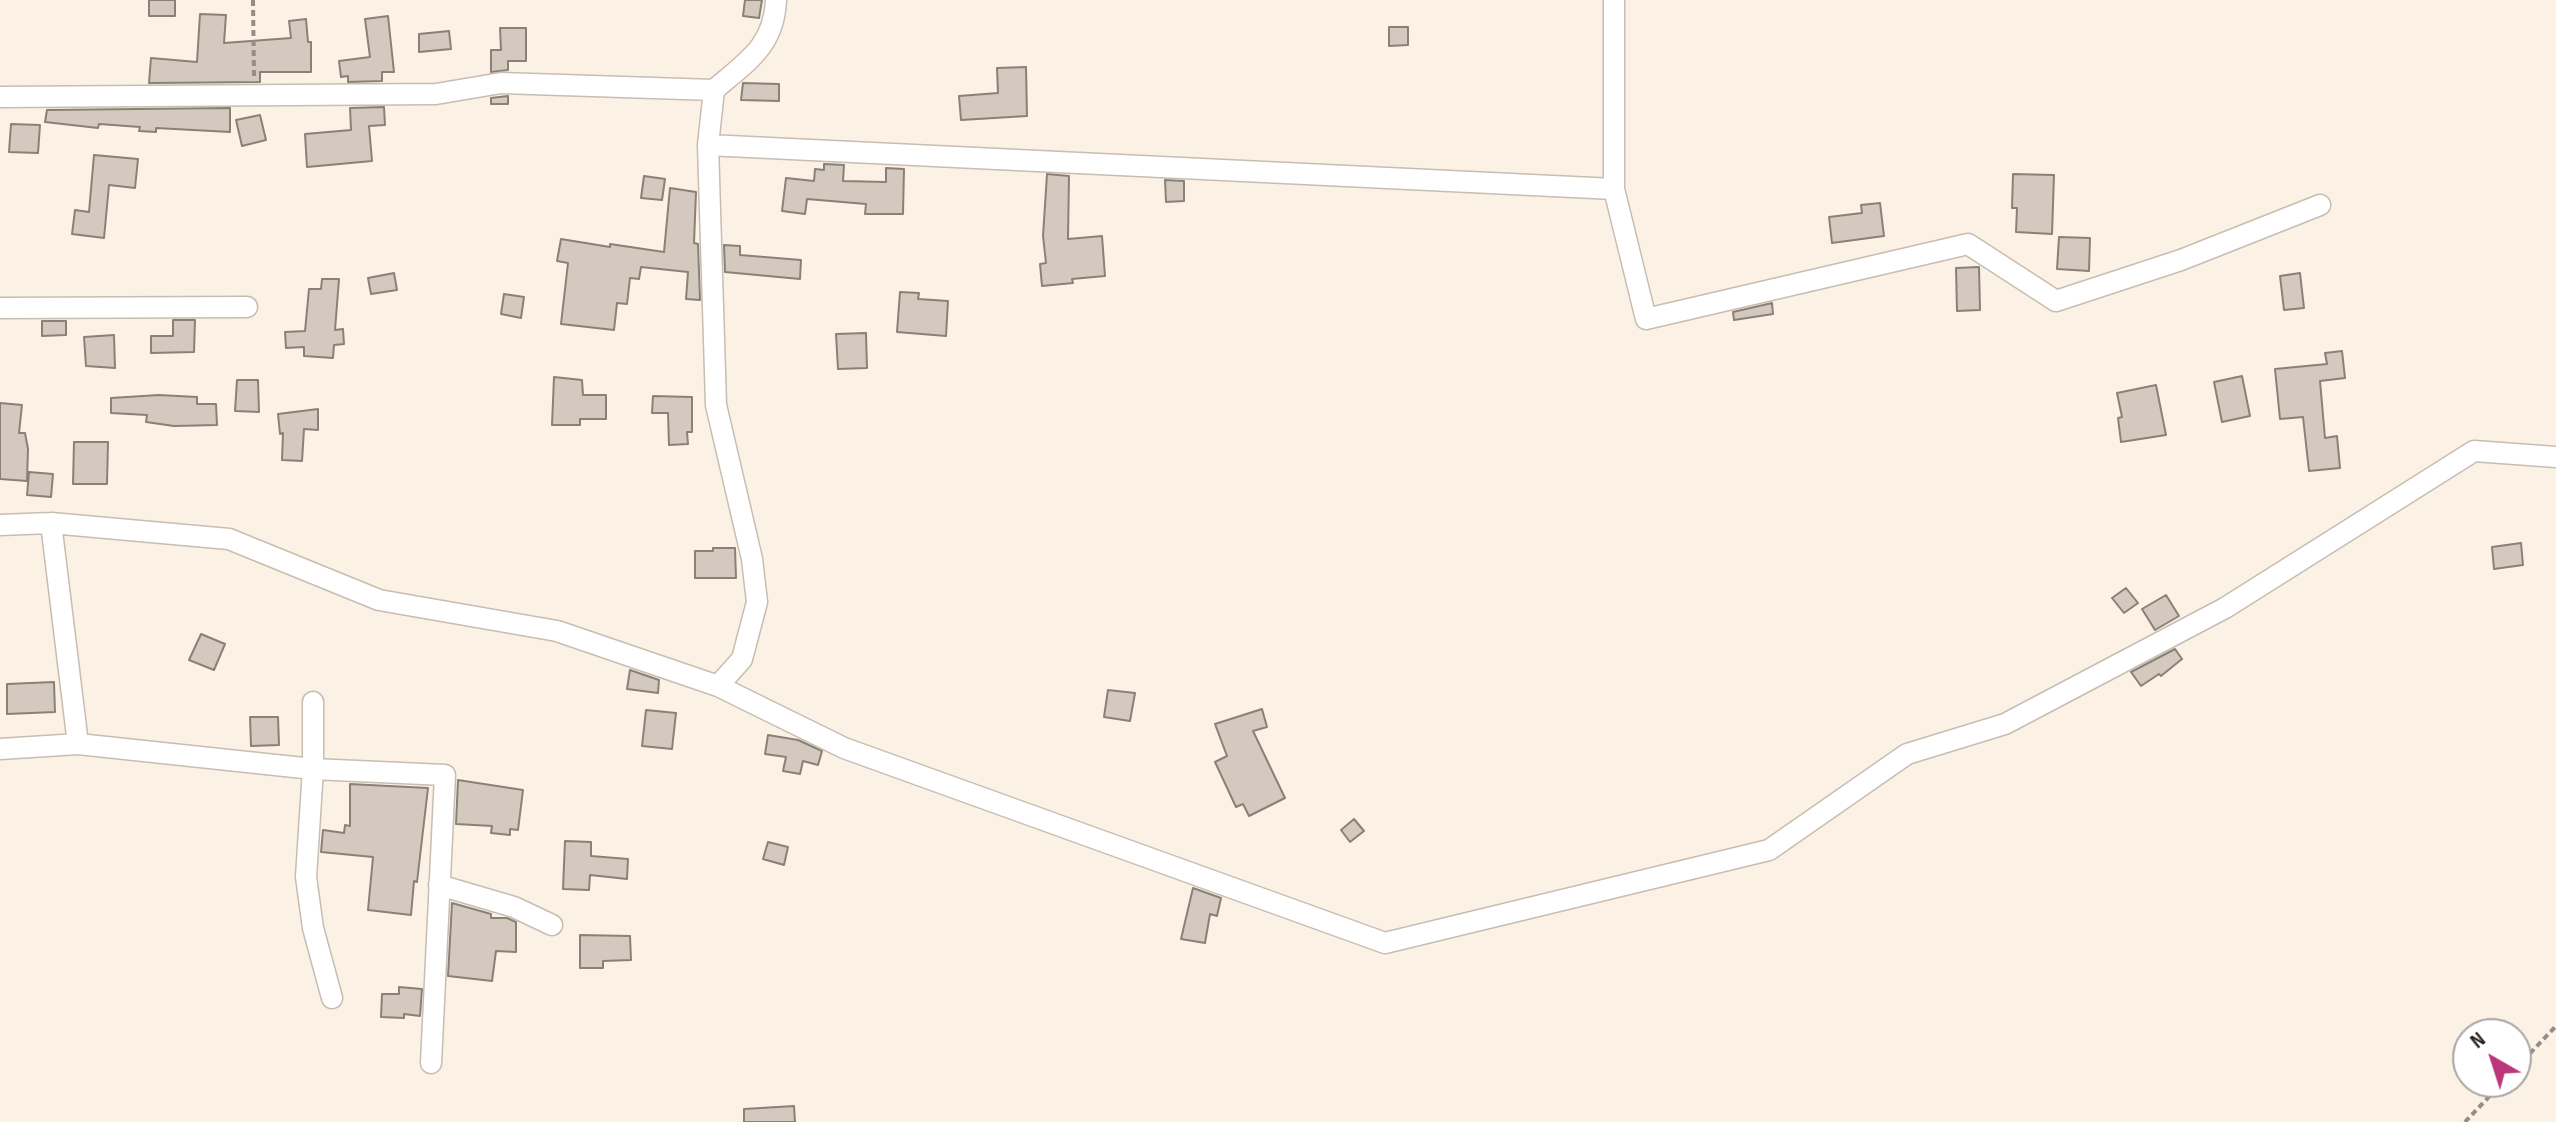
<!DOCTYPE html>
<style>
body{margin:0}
#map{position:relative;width:2556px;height:1122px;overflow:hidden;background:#fcf1e5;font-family:"Sofia Sans Condensed",sans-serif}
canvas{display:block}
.north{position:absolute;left:2452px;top:1018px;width:80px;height:80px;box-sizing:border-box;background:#fff;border:2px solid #a8a6a5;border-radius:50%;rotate:321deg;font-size:22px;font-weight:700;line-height:32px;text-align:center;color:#25211d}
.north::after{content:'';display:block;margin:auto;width:28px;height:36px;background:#bb367a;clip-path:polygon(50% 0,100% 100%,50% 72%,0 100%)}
</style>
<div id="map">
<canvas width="2556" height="1122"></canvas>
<div class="north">N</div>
</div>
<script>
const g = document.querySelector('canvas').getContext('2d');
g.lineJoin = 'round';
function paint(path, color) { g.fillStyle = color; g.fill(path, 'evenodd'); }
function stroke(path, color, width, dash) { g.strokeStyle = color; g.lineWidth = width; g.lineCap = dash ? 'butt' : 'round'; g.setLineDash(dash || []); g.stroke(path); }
const building = new Path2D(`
 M149 0H175V16H149Z
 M745 0H762L759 18 743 16Z
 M200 14 226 15 224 43 291 38 289 21 306 19 308 42H311V72H260V82L149 83 151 58 197 62Z
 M388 16 394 72H382V81L348 82V76L341 77 339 61 370 57 365 19Z
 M1389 27H1408V45L1389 46Z
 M500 28H526V61H508V70L491 72V50H501Z
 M449 31 451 49 419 52V34Z
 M1026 67 1027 116 961 120 959 96 998 93 997 68Z
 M743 83 779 84V101L741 100Z
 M508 96V104H491V98Z
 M384 107 385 125 369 126 372 161 307 167 305 134 351 130 350 108Z
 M230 108V132L156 128V132L139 131 140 127 99 124 98 128 45 122 47 110Z
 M260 115 266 140 242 146 236 120Z
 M11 124 40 125 38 153 9 152Z
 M94 155 138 159 135 188 109 185 104 238 72 234 75 210 89 212Z
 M824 164 844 165 843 181 886 182V168L904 169 903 214H865L866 204 807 199 805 214 782 211 786 178 814 181 815 169 824 170Z
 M1047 174 1069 176 1068 239 1102 236 1105 276 1072 279 1073 283 1042 286 1040 264 1046 263 1043 236Z
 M2013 174 2054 175 2052 234 2016 232 2017 208H2012Z
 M644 176 665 179 662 200 641 198Z
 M1165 180 1184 181V201L1166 202Z
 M670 188 696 192 694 243 698 244 700 300 686 299 688 272 641 267 639 279 630 278 627 304 617 303 614 330 561 324 568 263 557 261 561 239 610 247V244L664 252Z
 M1880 203 1884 236 1832 243 1829 217 1862 213 1861 205Z
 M2059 237 2090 238 2089 271 2057 269Z
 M724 245 740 246V255L801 260 800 279 725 272Z
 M1979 267 1980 310 1957 311 1956 268Z
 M394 273 397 290 371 294 368 278Z
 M2300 273 2304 308 2284 310 2280 276Z
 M322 279H339L335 330 343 329 344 344 334 345 333 358 304 356V347L286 348 285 332 305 331 309 289H321Z
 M900 292 919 293 918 299 948 301 946 336 897 332Z
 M504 294 524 297 521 318 501 314Z
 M1772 303 1773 314 1734 320 1733 312Z
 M173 320H195L194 352 151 353V336H173Z
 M42 321H66V335L42 336Z
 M866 333 867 368 838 369 836 334Z
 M114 335 115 368 86 366 84 337Z
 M2342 351 2345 378 2320 381 2325 438 2337 436 2340 468 2309 471 2303 417 2280 419 2275 369 2327 364 2325 353Z
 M2242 376 2250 416 2222 422 2214 382Z
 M554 377 582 380 583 395H606V419H580V425H552Z
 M237 380H258L259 412 235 411Z
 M2156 385 2166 435 2121 442 2118 418 2122 417 2117 393Z
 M159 395 197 397V404H216L217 425 174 426 146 422 147 415 111 413V398Z
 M653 396 692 397V432H687L688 444 669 445 668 413H652Z
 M0 403 22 405 19 433H25L28 449 27 481 0 479Z
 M318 409V430L304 429 302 461 282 460 283 433 280 434 278 414Z
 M74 442H108L107 484H73Z
 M29 472 53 474 51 497 27 495Z
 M2521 543 2523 565 2494 569 2492 547Z
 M713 548H735L736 578H695V551H713Z
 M2126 588 2138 603 2124 613 2112 598Z
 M2166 595 2179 616 2155 630 2142 609Z
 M201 634 225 644 214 670 189 660Z
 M2175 649 2182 659 2161 676 2159 674 2141 686 2131 672Z
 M630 670 659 680 658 693 627 689Z
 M54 682 55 712 7 714V684Z
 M1108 690 1135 693 1130 721 1104 717Z
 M1262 709 1267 727 1253 731 1285 798 1249 816 1243 804 1236 807 1215 762 1227 756 1215 724Z
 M646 710 676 713 672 749 642 746Z
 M250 717H278L279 745 251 746Z
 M768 735 798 740 822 751 818 765 803 761 800 774 783 771 786 757 765 754Z
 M458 780 523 790 518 830 510 829V835L491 833 492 826 456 824Z
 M350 784 428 788 417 882 414 881 411 915 368 910 373 857 321 852 323 830 344 833 345 825 350 826Z
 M1354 819 1364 831 1350 842 1341 830Z
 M565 841 591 842V856L628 859 627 879 590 875 589 890 563 889Z
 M768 842 788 847 784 865 763 859Z
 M1193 888 1221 898 1217 916 1210 914 1205 943 1181 939Z
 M452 903 491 914V918H507L516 922V952L496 951 492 981 448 976Z
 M580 935 630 936 631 960 603 961V968H580Z
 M399 987 422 989 420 1016 404 1014V1018L381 1017 382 994H399Z
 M794 1106 795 1122H744V1109Z`);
const path = new Path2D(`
 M253 0 254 77
 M2516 1068 2556 1026
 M2465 1122 2503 1082`);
const minor = new Path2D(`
 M1614 0V189L1646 319 1968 244 2056 301 2181 260 2320 205
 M0 97 436 94 501 83 714 90
 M708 145 1614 189
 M0 308 247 307
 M51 523 78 744
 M0 525 51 523 229 539 379 600 557 631 718 686 844 748 1385 943 1769 850 1907 754 2005 724 2225 608 2474 451 2556 457
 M718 686 742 659 757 602 752 559 716 405 708 145 714 90C746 62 774 47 776 0
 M313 702V769L306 877 313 928 332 998
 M0 749 78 744 313 769 445 775 431 1063
 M439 885 514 907 552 925`);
paint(building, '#d4c9be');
stroke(building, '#8a8076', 2);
stroke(minor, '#c7bdb2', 23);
stroke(path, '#958d85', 4, [6, 4]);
stroke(minor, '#fff', 20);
</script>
